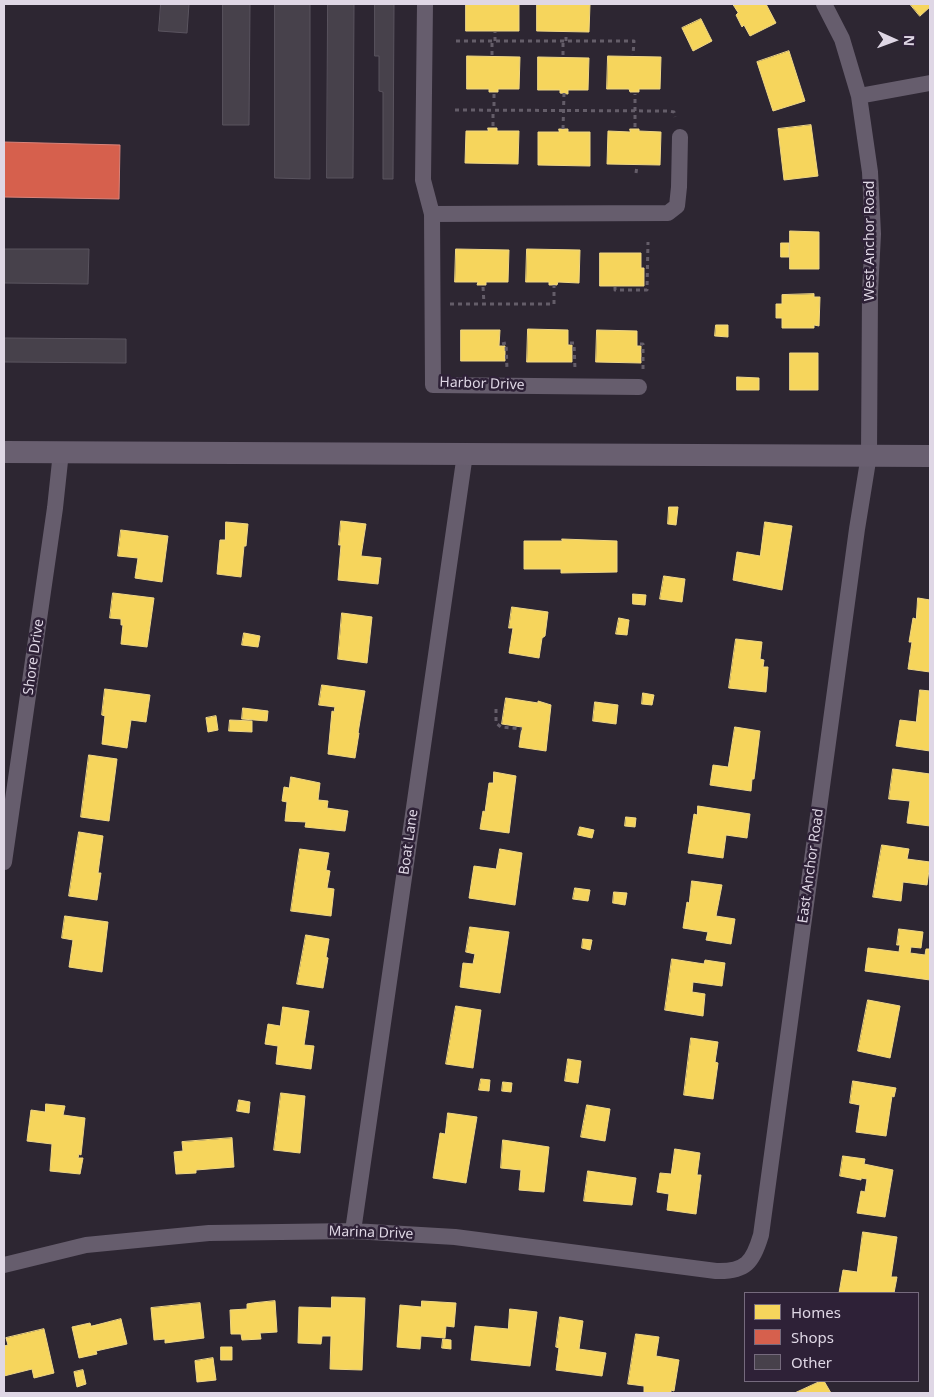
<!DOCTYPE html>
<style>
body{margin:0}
#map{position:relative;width:934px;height:1397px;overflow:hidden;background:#2d2632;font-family:"Noto Sans",sans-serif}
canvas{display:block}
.frame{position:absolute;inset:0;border:5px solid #dfd7e5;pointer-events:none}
.legend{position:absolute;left:744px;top:1292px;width:175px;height:90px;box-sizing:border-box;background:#2e2137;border:1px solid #756a7d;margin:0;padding:6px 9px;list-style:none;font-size:15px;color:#dfd7e5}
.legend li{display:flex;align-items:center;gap:10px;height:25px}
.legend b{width:25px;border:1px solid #756a7d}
.north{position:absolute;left:869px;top:15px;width:50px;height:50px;-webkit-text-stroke:4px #2e2137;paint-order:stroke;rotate:92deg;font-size:14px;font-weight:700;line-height:20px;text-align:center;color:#dfd7e5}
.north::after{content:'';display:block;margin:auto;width:18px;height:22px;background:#dfd7e5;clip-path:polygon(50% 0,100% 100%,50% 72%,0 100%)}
</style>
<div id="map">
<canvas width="934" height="1397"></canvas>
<div class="frame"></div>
<ul class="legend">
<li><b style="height:14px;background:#f6d55c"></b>Homes</li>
<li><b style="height:14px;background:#d6604d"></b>Shops</li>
<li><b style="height:14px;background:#47414b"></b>Other</li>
</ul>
<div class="north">N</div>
</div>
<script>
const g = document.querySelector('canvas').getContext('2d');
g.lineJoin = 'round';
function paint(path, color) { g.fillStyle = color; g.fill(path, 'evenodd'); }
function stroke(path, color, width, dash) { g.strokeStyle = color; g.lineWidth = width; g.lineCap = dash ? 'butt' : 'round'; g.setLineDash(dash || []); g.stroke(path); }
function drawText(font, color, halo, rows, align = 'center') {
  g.font = font + ' "Noto Sans",sans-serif'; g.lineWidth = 5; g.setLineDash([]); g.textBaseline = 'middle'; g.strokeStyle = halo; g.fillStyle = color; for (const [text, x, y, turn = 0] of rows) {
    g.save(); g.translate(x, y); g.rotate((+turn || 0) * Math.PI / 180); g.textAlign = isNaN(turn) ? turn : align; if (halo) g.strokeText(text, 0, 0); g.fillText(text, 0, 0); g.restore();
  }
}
const homes = new Path2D(`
 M466 4H519V31H466Z
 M537 4H590L589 32 537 31Z
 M733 4H766L776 23 750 36 744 25 742 27 736 15 738 13Z
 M910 4H930V7L920 16Z
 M701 19 712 41 693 51 682 28Z
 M789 51 805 101 773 111 757 62Z
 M467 56 520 57 519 89H498V92H489V89H467Z
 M608 56 661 57 660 89H639V92H630L629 89H607Z
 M538 57 589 58 588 90H568V94L560 93V90H538Z
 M811 125 818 176 784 180 778 129Z
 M488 128H497V131H519L518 164 465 163 466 131H488Z
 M559 129H568V132H590V166L538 165V132H559Z
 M630 129H639V131L661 132 660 165 607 164 608 131 630 132Z
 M790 231 819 232V269H790Z
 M781 243H789V257H781Z
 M456 249 509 250 508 282H486V285H477L478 282H455Z
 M527 249 580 250 579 283 558 282 557 285H549V282H526Z
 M600 253H641V268H644V286H600Z
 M814 294V297H820L819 326 814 325V328H782V318H776V304H782V295Z
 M716 325H728V337L715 336Z
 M528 329 568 330V345H572V362H527Z
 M461 330H500L499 346H505V361H461Z
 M597 330 637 331V346H641V363L596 362Z
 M790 353H818V390H790Z
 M737 377 759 378V390H737Z
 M669 507H678L676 525 668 524Z
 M341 521 366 524 361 556 381 558 378 584 338 580 341 545H339Z
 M226 522 248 524 246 546H244L241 577 217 574 220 540H225Z
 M765 522 792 526 782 590 733 580 737 552 760 556Z
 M121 530 168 536 162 582 135 578 138 558 118 556Z
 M562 539 617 541V572L561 573V569H524V541H562Z
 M664 576 685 579 682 602 660 599Z
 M113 593 154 598 147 647 121 644 123 625H121V619L110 618Z
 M633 594 646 595 645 605 633 604Z
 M918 598 930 600V672L908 669 912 642H909L913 618 916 619Z
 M512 607 548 612 545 636 542 638 539 658 509 653 513 628H509Z
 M342 613 372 617 367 663 338 659Z
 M619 618 629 620 627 635 616 634Z
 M244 633 260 636 258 647 242 645Z
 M736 639 762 642 760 659 764 660 763 667H768L766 692 729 688Z
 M322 685 365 691 358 733H359L355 758 328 754 332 711 334 712 335 707 319 705Z
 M105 689 150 695 146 722 131 720 127 748 102 744 105 716 102 715Z
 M920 690 930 691V751L896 746 900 720 916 722Z
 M643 693 654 695 652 705 642 704Z
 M506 698 538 703V701L551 705 546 751 519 747 522 727 502 724Z
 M595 702 618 705 616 724 593 721Z
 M243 708 268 711 267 721 242 719Z
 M216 716 218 730 208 732 206 718Z
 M230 720 252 721V732L229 731Z
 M735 727 760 731 754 779H752L751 791 710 785 713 765 728 767Z
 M89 755 117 759 109 821 81 817Z
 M893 769 930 774V826L907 823 910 801 889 799Z
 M494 772 516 776 509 833 480 829 483 811 485 812 489 783H493Z
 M291 777 320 783 318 800 328 801 327 808 348 811 345 831 305 827 306 822 285 821 287 802 282 801 284 787 289 788Z
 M698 806 750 814 747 838 726 835 723 858 688 853 694 814 697 815Z
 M626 817 636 818 635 827 625 826Z
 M580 827 594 830 592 838 578 835Z
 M79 832 103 836 98 873H101L97 900 69 896Z
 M882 845 909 849 907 859 930 862 927 885 903 882 901 901 873 897Z
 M300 849 329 853 326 870 330 871 327 888 334 889 331 916 291 911Z
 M500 849 522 853 515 905 469 898 474 866 496 869Z
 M692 881 722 885 716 916 735 919 731 944 706 940 708 932 683 928 687 902 689 903Z
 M575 888 590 890 588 901 573 899Z
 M614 892 627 893 625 905 613 903Z
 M65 916 108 922 102 972 69 967 73 940 62 938Z
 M470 927 509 932 500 993 460 987 463 963 473 964 475 954 466 952Z
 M899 929 923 932 921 948 911 947 910 953 925 955 926 949H930V980L865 971 868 948 899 952 900 945H897Z
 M306 935 329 939 326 957 328 958 323 988 297 984Z
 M583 939 592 940 590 950 582 948Z
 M672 959 704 964 705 960 725 963 722 986 693 982 692 992 705 994 703 1016 665 1010Z
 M868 1000 900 1006 890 1058 858 1051Z
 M456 1006 481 1010 473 1068 446 1064Z
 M283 1007 309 1011 304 1045 314 1046 311 1069 276 1064 278 1046 265 1044 268 1024 280 1026Z
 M691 1038 718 1042 715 1062 718 1063 713 1099 684 1095Z
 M568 1059 581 1061 578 1083 565 1081Z
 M481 1079 490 1080 489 1091 479 1090Z
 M853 1081 896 1088 894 1097 892 1096 886 1136 856 1132 860 1105 850 1103Z
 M503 1082 512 1083 511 1092 502 1091Z
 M281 1093 305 1096 300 1153 274 1150Z
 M239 1100 250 1102 249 1113 237 1111Z
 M46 1104 65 1106 63 1115 85 1118 81 1155 79 1154 78 1158H83L80 1174 50 1171 52 1144 27 1141 31 1110 45 1112Z
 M587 1105 610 1109 605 1141 581 1137Z
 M448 1113 477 1117 466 1183 433 1178 440 1133 445 1134Z
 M232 1138 234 1167 196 1170V1173L176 1174 174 1152 183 1151 182 1142Z
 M503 1140 549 1147 544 1192 519 1190 521 1170 501 1168Z
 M675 1149 700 1153 697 1175H701L696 1214 667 1210 669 1194 657 1192 660 1173 671 1174Z
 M843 1156 865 1159 864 1164 893 1170 885 1217 857 1213 861 1191 865 1192 867 1179 861 1178V1180L840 1176Z
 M588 1171 636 1178 632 1205 584 1201Z
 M863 1232 897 1237 891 1277H897L894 1293H839L843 1270 857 1272Z
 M332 1297 365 1298 362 1370 330 1369 331 1336H322L321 1344 298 1343 299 1307 331 1308Z
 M275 1301 277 1332 260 1333 261 1339 242 1340 241 1334H231L230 1310 247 1309V1304L253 1303Z
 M422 1301 456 1303 454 1327 446 1326 445 1338 421 1336 420 1349 397 1347 400 1305 421 1307Z
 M200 1303 204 1338 165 1343V1339L154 1340 151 1308Z
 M510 1309 537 1312 530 1366 471 1360 475 1326 508 1329Z
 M560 1317 583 1321 579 1349 606 1353 602 1376 556 1370 559 1348 556 1347Z
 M121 1319 127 1344 96 1351 97 1354 79 1358 72 1327 90 1323 91 1326Z
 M44 1329 54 1373 34 1378 32 1369 4 1376V1346L8 1345 6 1338Z
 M636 1334 659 1337 656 1356 679 1360 674 1391 671 1390V1393H644V1386L628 1384Z
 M443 1339 451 1340V1349L442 1348Z
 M221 1347H232V1360H221Z
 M213 1358 216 1380 197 1382 195 1361Z
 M83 1370 86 1384 77 1387 74 1372Z
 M821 1381H824L831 1393H795Z`);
const shops = new Path2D(`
 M4 142 120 145 119 199 4 197Z`);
const building = new Path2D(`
 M161 4H189L187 33 159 31Z
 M223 4H250L249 125H223Z
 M275 4H310V179L275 178Z
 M328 4H354L353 178H327Z
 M375 4H394L393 179H383V92L379 91V56H375Z
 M4 249H89L88 284 4 283Z
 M4 338 126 339V363L4 362Z`);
const path = new Path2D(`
 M456 41H634L633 55
 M495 41V32
 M566 41V33
 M492 55V41
 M563 55V41
 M494 94V110
 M455 110 669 111 674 112 675 117
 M493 126V110
 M635 127V94
 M563 129 564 93
 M636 173 637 166
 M483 287 484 304
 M615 287V290H647L648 242
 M450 304H554V285
 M570 343H574L575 369
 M502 344 506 343 507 369
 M640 344H643V371
 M496 709V723L501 727 522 729`);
const minor = new Path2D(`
 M425 4 423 180 432 214 668 213 677 206 679 187 680 137
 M859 96 930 83
 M432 214 433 385 639 387
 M4 862 55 508 61 452
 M353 1231 465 454
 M4 1265 86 1245 209 1233 353 1231 455 1237 716 1271C746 1272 753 1262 761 1235L857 529 869 455 870 292 873 234 870 172 859 96 842 39 824 4`);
const secondary = new Path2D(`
 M4 452 930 456`);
const streetNames = [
 ["West Anchor Road",870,241,-90],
 ["Harbor Drive",482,384,2],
 ["Shore Drive",34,657,-82],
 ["Boat Lane",409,842,-82],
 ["East Anchor Road",811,866,-82],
 ["Marina Drive",371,1233,2]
];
paint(homes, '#f6d55c');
stroke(homes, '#efd685', 1);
paint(shops, '#d6604d');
stroke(shops, '#d9847b', 1);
paint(building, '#47414b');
stroke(building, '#5a545f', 1);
stroke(path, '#645d69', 3, [4, 4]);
stroke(minor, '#665d6d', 16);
stroke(secondary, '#695f70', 22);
drawText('14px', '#dfd7e5', '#2e2137', streetNames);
</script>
